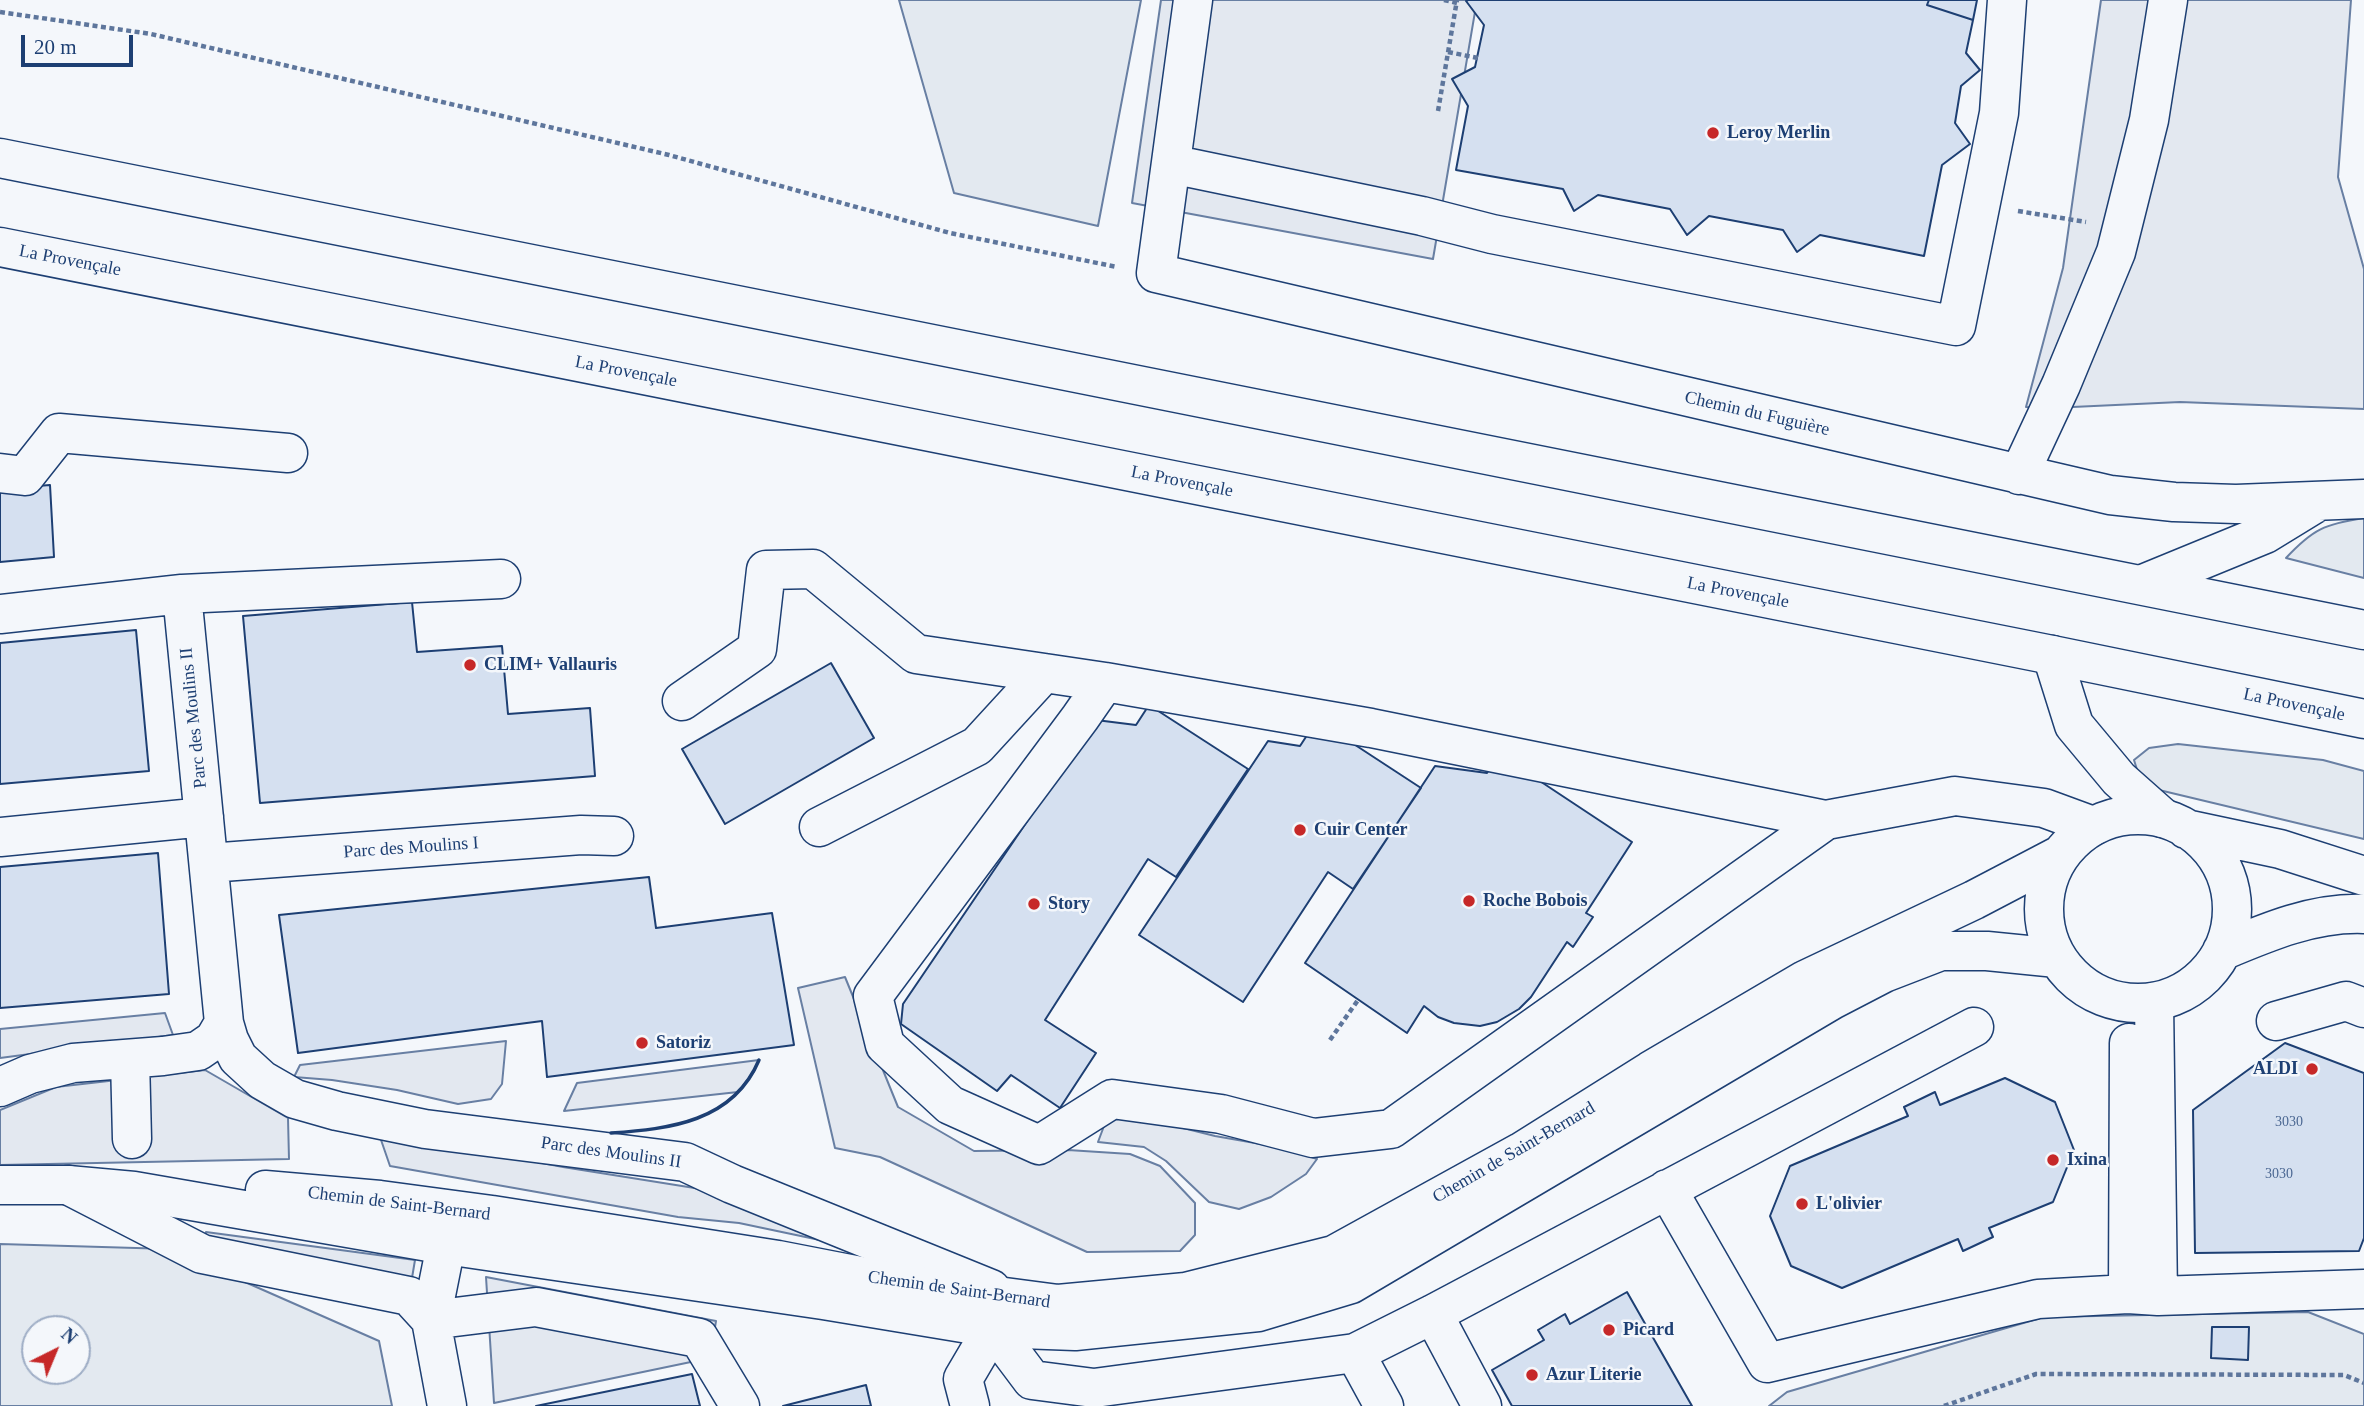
<!DOCTYPE html>
<meta charset="utf-8">
<style>
body{margin:0}
#map{position:relative;width:2364px;height:1406px;overflow:hidden;background:#f4f7fb;font-family:Georgia,serif}
canvas{display:block}
.north{position:absolute;left:21px;top:1315px;width:70px;height:70px;box-sizing:border-box;background:#f4f7fb;border:2px solid #9eadc5;border-radius:50%;rotate:43deg;font-size:19px;font-weight:700;line-height:28px;text-align:center;color:#1d3f73}
.north::after{content:'';display:block;margin:auto;width:24px;height:32px;background:#c62828;clip-path:polygon(50% 0,100% 100%,50% 72%,0 100%)}
.scale{position:absolute;left:21px;top:35px;width:112px;height:32px;box-sizing:border-box;border:4px solid #1d3f73;border-top:0;padding-left:9px;font-size:21px;line-height:24px;white-space:nowrap;color:#1d3f73;-webkit-text-stroke:5px #f4f7fb;paint-order:stroke}
</style>
<div id="map">
<canvas width="2364" height="1406"></canvas>
<div class="north">N</div>
<div class="scale">20 m</div>
</div>
<script>
const g = document.querySelector('canvas').getContext('2d');
g.lineJoin = 'round';
function paint(path, color) { g.fillStyle = color; g.fill(path, 'evenodd'); }
function stroke(path, color, width, dash) { g.strokeStyle = color; g.lineWidth = width; g.lineCap = dash ? 'butt' : 'round'; g.setLineDash(dash || []); g.stroke(path); }
function drawText(font, color, halo, rows, align = 'center') {
  g.font = font + ' Georgia,serif'; g.lineWidth = 5; g.setLineDash([]); g.textBaseline = 'middle'; g.strokeStyle = halo; g.fillStyle = color; for (const [text, x, y, turn = 0] of rows) {
    g.save(); g.translate(x, y); g.rotate((+turn || 0) * Math.PI / 180); g.textAlign = isNaN(turn) ? turn : align; if (halo) g.strokeText(text, 0, 0); g.fillText(text, 0, 0); g.restore();
  }
}
const green = new Path2D(`
 M899 0H1141L1098 226 954 193Z
 M2364 518V578L2286 558C2313 529 2325 524 2364 518Z
 M2178 744 2323 760 2364 771V839L2159 790 2139 776 2134 760 2149 748Z
 M0 1244 170 1249 379 1341 392 1406H0ZM35 1329H77V1371H35Z
 M2308 1312 2364 1334V1406H1769L1787 1392 2044 1317Z`);
const parking = new Path2D(`
 M1161 0H1477L1433 259 1132 203Z
 M2101 0H2351L2338 177 2364 269V409L2180 402 2051 408 2026 407 2063 268Z
 M845 977 898 1107 974 1151 1068 1150 1130 1154 1160 1166 1195 1203V1235L1180 1251 1087 1252 880 1157 835 1148 798 988Z
 M165 1013 173 1035 0 1058V1029Z
 M506 1041 502 1084 491 1099 458 1104 397 1090 332 1080 294 1077 300 1065Z
 M759 1060 753 1073 738 1092 564 1111 577 1083Z
 M205 1070 288 1118 289 1159 0 1165V1110L56 1087Z
 M1139 1117 1215 1136 1289 1149 1317 1159 1306 1174 1271 1197 1239 1209 1209 1202 1166 1161 1144 1147 1098 1142 1107 1118Z
 M380 1137 411 1138 563 1167 707 1190 834 1243 739 1223 678 1217 390 1166Z
 M206 1232 415 1260 409 1296 202 1254Z
 M486 1277 716 1321 710 1358 494 1403Z`);
const building = new Path2D(`
 M1468 0H1929L1927 5 1973 20 1966 53 1980 70 1961 86 1955 123 1970 144 1942 165 1924 256 1820 235 1797 252 1783 230 1709 216 1687 235 1670 209 1598 195 1574 211 1563 189 1456 170 1468 106 1452 79 1475 67 1484 25 1466 1Z
 M1929 0H1977L1973 20 1927 5Z
 M50 485 54 557 0 562V489Z
 M412 602 417 652 502 646 508 714 590 708 595 776 260 803 243 616Z
 M136 630 149 771 0 784V643Z
 M831 663 874 738 725 824 682 749Z
 M1149 705 1248 769 1176 877 1148 859 1045 1020 1096 1053 1060 1108 1011 1075 997 1091 901 1024 903 1004 1096 720 1136 725Z
 M1317 720 1421 788 1353 889 1328 872 1243 1002 1139 935 1268 741 1300 746Z
 M1499 754 1632 842 1586 913 1593 917 1573 947 1567 942 1531 997 1519 1009 1497 1022 1480 1026 1454 1023 1438 1017 1424 1006 1407 1033 1305 963 1435 766 1487 773Z
 M158 853 169 994 0 1008V867Z
 M649 877 656 928 772 913 794 1045 547 1077 542 1021 298 1053 279 915Z
 M2285 1043 2364 1073V1238L2359 1251 2195 1253 2193 1110Z
 M2005 1078 2055 1102 2074 1150 2053 1202 1989 1228 1993 1237 1963 1251 1958 1239 1842 1288 1791 1266 1770 1216 1790 1166 1908 1116 1904 1107 1935 1092 1940 1105Z
 M1627 1292 1692 1406H1512L1492 1370 1544 1340 1538 1330 1565 1314 1570 1324Z
 M2212 1327H2249L2248 1360 2211 1358Z
 M692 1374 700 1406H536Z
 M866 1385 871 1406H783Z`);
const path = new Path2D(`
 M1444 0 1457 3
 M0 12 151 34 669 155 950 233 1117 267
 M1448 52 1478 58
 M1438 111 1457 0
 M2018 211 2086 222
 M1330 1040 1358 1000
 M1944 1406 2036 1374 2344 1375 2364 1383`);
const minor = new Path2D(`
 M1193 0 1156 273 2110 495 2174 502 2236 504 2364 499
 M1171 164 1422 216 1492 234 1956 326 1999 113 2007 0
 M0 473 25 476 59 433 288 453
 M2019 475 2061 385 2116 252 2149 120 2168 0
 M2143 584 2265 534 2314 504
 M182 594 501 579
 M0 614 182 594 224 1023 214 1040 198 1051 163 1056 73 1063 30 1074 0 1087
 M2052 655 2074 725 2119 779 2163 818
 M1105 682 1080 718 873 996 885 1045 950 1105 1039 1145 1112 1099 1221 1114 1313 1138 1391 1129 1826 820 1955 796 2044 808 2093 826
 M682 701 757 649 766 570 813 569 916 654 1105 682 1371 728 1826 820
 M819 827 977 746 1044 673
 M0 837 204 817
 M209 863 581 835 614 836
 M2154 1002 2158 1296
 M2276 1021 2346 1001 2364 1008
 M224 1023 229 1040 238 1058 262 1080 295 1099 337 1111 425 1129 685 1162 732 1184 991 1289
 M130 1059 132 1139
 M68 1185 202 1254 409 1296 431 1320 536 1307 699 1338 740 1406
 M1667 1189 1767 1363 2038 1299 2128 1294 2158 1296 2364 1289
 M446 1245 431 1320 447 1406
 M2128 1294 2129 1043
 M1433 1314 1482 1406
 M1355 1353 1384 1406
 M970 1406 963 1379 993 1328 1032 1380 1094 1388 1355 1353 1433 1314 1974 1027`);
const major = new Path2D(`
 M2044 909a94 94 0 1 1 188 0a94 94 0 1 1-188 0Z
 M2186 829 2280 849 2364 876
 M2222 951C2267 932 2314 912 2364 914
 M0 1185H68L134 1191 446 1245 823 1300 993 1328 1075 1331 1258 1312 1351 1284 1832 1000 1884 973 1941 951H1987L2057 958
 M265 1190 380 1200 492 1215 778 1260 891 1282 1058 1304 1186 1292 1334 1255 1521 1152 1650 1071 1805 980 1974 900 2060 855`);
const highway = new Path2D(`
 M0 158 2364 630
 M0 247 2052 655 2364 719`);
const wall = new Path2D(`
 M611 1133C669 1129 733 1122 759 1060`);
const markers = [
 [1713,133,7,"#c62828"],
 [470,665,7,"#c62828"],
 [1300,830,7,"#c62828"],
 [1469,901,7,"#c62828"],
 [1034,904,7,"#c62828"],
 [642,1043,7,"#c62828"],
 [2312,1069,7,"#c62828"],
 [2053,1160,7,"#c62828"],
 [1802,1204,7,"#c62828"],
 [1609,1330,7,"#c62828"],
 [1532,1375,7,"#c62828"]
];
const numberNames = [
 ["3030",2289,1122],
 ["3030",2279,1174]
];
const poiNames = [
 ["Leroy Merlin",1727,133],
 ["CLIM+ Vallauris",484,665],
 ["Cuir Center",1314,830],
 ["Roche Bobois",1483,901],
 ["Story",1048,904],
 ["Satoriz",656,1043],
 ["ALDI",2298,1069,"right"],
 ["Ixina",2067,1160],
 ["L'olivier",1816,1204],
 ["Picard",1623,1330],
 ["Azur Literie",1546,1375]
];
const streetNames = [
 ["La Provençale",70,261,11],
 ["La Provençale",626,372,11],
 ["Chemin du Fuguière",1757,414,13],
 ["La Provençale",1182,482,11],
 ["La Provençale",1738,593,11],
 ["La Provençale",2294,705,12],
 ["Parc des Moulins II",194,718,-96],
 ["Parc des Moulins I",411,848,-4],
 ["Parc des Moulins II",611,1153,8],
 ["Chemin de Saint-Bernard",1514,1153,-30],
 ["Chemin de Saint-Bernard",399,1204,7],
 ["Chemin de Saint-Bernard",959,1290,8]
];
paint(green, '#e3e9f0');
stroke(green, '#687fa3', 2);
paint(parking, '#e3e8f0');
stroke(parking, '#687fa3', 2);
paint(building, '#d5e0f0');
stroke(building, '#1d3f73', 2);
stroke(minor, '#1d3f73', 41);
stroke(major, '#1d3f73', 41);
stroke(highway, '#1d3f73', 41);
stroke(path, '#5e769c', 4.5, [5, 3.5]);
stroke(minor, '#f4f7fb', 38);
stroke(major, '#f4f7fb', 38);
stroke(highway, '#f4f7fb', 38);
stroke(wall, '#1d3f73', 3.5);
for (const [x, y, r, color] of markers) { const dot = new Path2D(); dot.arc(x, y, r, 0, 2 * Math.PI); g.fillStyle = color; g.fill(dot); stroke(dot, '#f4f7fb', 2.5); }
drawText('14px', '#4b6792', null, numberNames);
drawText('bold 18px', '#1d3f73', '#f4f7fb', poiNames, 'left');
drawText('18px', '#1d3f73', '#f4f7fb', streetNames);
</script>
